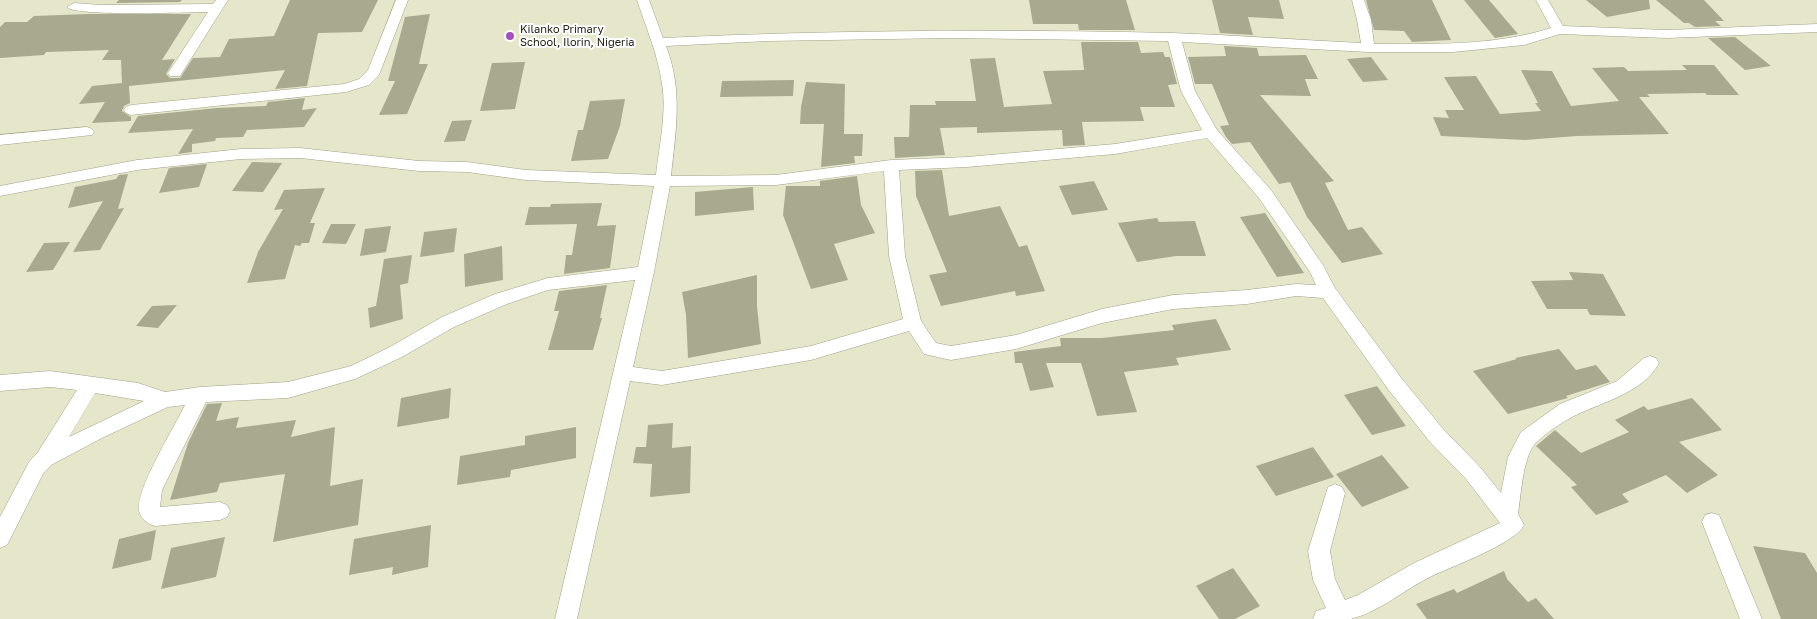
<!DOCTYPE html>
<style>
body{margin:0}
canvas{display:block;background:#e6e6cb}
</style>
<canvas width="1817" height="619"></canvas>
<script>
const g = document.querySelector('canvas').getContext('2d');
g.lineJoin = 'round';
function paint(path, color) { g.fillStyle = color; g.fill(path, 'evenodd'); }
function stroke(path, color, width, dash) { g.strokeStyle = color; g.lineWidth = width; g.lineCap = dash ? 'butt' : 'round'; g.setLineDash(dash || []); g.stroke(path); }
function drawText(font, color, halo, rows, align = 'center') {
  g.font = font + ' "Golos Text",sans-serif'; g.lineWidth = 4; g.setLineDash([]); g.textBaseline = 'middle'; g.strokeStyle = halo; g.fillStyle = color; for (const [text, x, y, turn = 0] of rows) {
    g.save(); g.translate(x, y); g.rotate((+turn || 0) * Math.PI / 180); g.textAlign = isNaN(turn) ? turn : align; if (halo) g.strokeText(text, 0, 0); g.fillText(text, 0, 0); g.restore();
  }
}
const building = new Path2D(`
 M119 0H182L180 2 116 3Z
 M290 0H378L362 32 318 33 307 86 275 89 285 70 129 86 130 103 124 106 122 111 131 117V121L92 123 105 102 79 104 92 86 122 83 121 60H102L109 50 46 52 44 55 0 58V27L5 22H27L34 16 88 14H191L162 60 175 59 166 74 170 78H180L193 58 220 57 229 39 274 36Z
 M1029 0H1126L1135 30H1079L1078 24H1033Z
 M1212 0H1279L1284 19 1248 17 1253 35 1220 33Z
 M1366 0H1432L1451 40 1412 42 1404 31 1374 30Z
 M1464 0H1489L1518 34 1495 38Z
 M1586 0H1649L1650 9 1607 17Z
 M1656 0H1704L1724 21H1715L1721 26 1695 27 1689 23H1684Z
 M430 14 419 64H428L407 114 379 115 395 81H388L405 17Z
 M1735 37 1771 66 1745 70 1708 38Z
 M1081 42H1138L1141 53 1163 52 1165 57H1170L1177 84 1168 85 1175 107H1140L1144 121 1082 122 1085 145 1063 146 1062 130 977 133V127L940 128 945 155 895 158 894 137H909L910 105H936L935 101H976L970 59 995 58 1004 107 1052 104 1043 71 1084 70Z
 M1224 46 1257 48 1259 56 1306 55 1318 79H1305L1311 96 1260 95 1334 181 1325 183 1348 230 1362 227 1383 254 1342 263 1307 217 1290 182 1279 184 1250 142 1232 144 1226 137 1220 126 1229 125 1212 84H1195L1188 57 1226 56Z
 M1371 57 1388 80 1363 82 1347 59Z
 M525 62 515 109 480 111 492 63Z
 M1682 65H1714L1739 95H1707L1705 93 1647 94 1650 97H1639L1669 134 1577 136 1525 140 1441 136 1433 117 1449 118 1445 110H1464L1444 77 1476 76 1500 114 1541 111 1535 103H1538L1521 70 1552 71 1571 106 1619 101 1592 68 1624 67 1628 71 1687 70Z
 M794 80 793 96 720 97 722 81Z
 M806 82 845 84 844 134H863L862 156H854L855 163 821 167 824 124H800L801 107Z
 M305 98 302 110 317 108 304 127 247 130 243 137 216 138 215 141 192 144V152L178 154 193 129 128 133 138 116 217 108 266 106 268 102Z
 M625 99 620 126 608 159 571 161 578 130H583L590 101Z
 M472 120 465 141 444 142 452 121Z
 M252 162 282 163 263 192 232 191Z
 M207 164 199 187 159 193 169 168Z
 M942 170 949 216 1000 206 1019 247 1027 245 1045 291 1016 296 1015 291 941 306 929 275 947 272 916 196 915 171Z
 M128 174 118 209 124 208 100 250 73 252 103 201 68 208 75 187 116 179 119 175Z
 M857 176 861 205 875 233 834 244 848 280 811 289 783 215 786 186H820V181Z
 M1094 181 1108 210 1072 215 1059 186Z
 M753 187 754 210 695 216V192Z
 M325 188 310 223H315L309 243H302L300 246 295 245 285 279 247 283 258 252 283 209 274 210 284 190Z
 M602 203 597 226 616 225 610 268 564 274 566 255H572L577 224 525 225 529 207H550L551 204Z
 M1265 213 1304 273 1277 277 1240 217Z
 M1157 218 1159 222 1195 221 1206 256H1176L1137 262 1118 223Z
 M331 224H356L346 244 322 243Z
 M391 226 386 252 360 256 365 229Z
 M457 228 454 252 420 257 424 232Z
 M70 242 53 270 26 272 44 243Z
 M502 246 503 280 465 287 464 254Z
 M412 255 408 283 400 285 403 319 370 328 368 308 376 306 384 259Z
 M1569 272 1603 274 1626 316 1590 315 1587 309H1547L1531 281 1573 280Z
 M757 275V306L761 344 688 358 686 315 682 292Z
 M607 285 600 318H602L593 350H548L559 311H554L559 291Z
 M177 305 158 328 136 326 152 306Z
 M1216 319 1231 350 1176 358 1179 365 1124 372 1137 412 1097 416 1081 363H1046L1054 387 1030 391 1022 363H1015L1014 352 1061 346 1060 338H1102L1174 330 1172 325Z
 M1559 349 1576 370 1596 365 1610 382 1566 396 1568 398 1508 414 1473 371 1517 359 1515 358Z
 M1377 386 1406 426 1372 435 1344 395Z
 M451 388 449 418 397 427 401 398Z
 M1692 398 1722 430 1679 442 1718 475 1687 493 1666 475 1622 494 1629 502 1596 515 1571 487 1577 485 1536 446 1555 430 1581 453 1629 432 1615 420 1644 406 1648 410Z
 M222 403 216 421 239 417 236 428 296 420 291 437 335 427 330 486 363 479 358 525 273 542 285 474 220 483 217 492 170 500 188 443 207 404Z
 M673 423 672 448 691 446 690 493 650 497 652 464 633 463 636 447H646L648 425Z
 M576 427V458L511 470 510 477 457 485 460 456 525 445V436Z
 M1313 447 1334 477 1276 496 1256 466Z
 M1382 455 1409 488 1362 507 1336 474Z
 M431 525 428 567 392 575 393 567 349 575 354 539Z
 M156 530 151 560 112 569 119 539Z
 M225 537 216 577 161 589 171 548Z
 M1753 546 1805 553 1817 573V619H1781Z
 M1233 568 1260 606 1235 619H1219L1196 586Z
 M1504 571 1507 579 1528 602 1536 598 1554 619H1427L1416 604 1454 589 1457 593Z`);
const minor = new Path2D(`
 M216 0H228L180 76H170L168 73 208 12C188 12 76 17 67 7L74 3 101 5 213 4Z
 M396 0H408L379 75 369 85 346 92 131 115 126 113 124 110 126 107 131 105 344 84 359 79 368 70Z
 M637 0H649L663 38C833 30 1003 29 1172 33 1235 35 1298 40 1361 43L1357 20 1352 0H1364L1371 20 1374 44C1434 44 1494 46 1551 28L1536 0H1548L1563 26 1667 30 1817 24V32L1667 38 1560 34 1524 45 1453 52H1368L1182 42 1195 91 1217 130 1271 190 1323 265 1335 288 1402 379 1444 430 1480 467 1501 493 1508 457 1521 432 1560 404 1617 381 1644 358 1650 356 1656 358 1659 363C1644 392 1603 402 1576 415 1565 420 1543 435 1535 444 1523 457 1521 495 1518 514L1524 525C1516 543 1453 566 1432 576 1405 589 1381 611 1351 619 1340 619 1325 619 1313 619L1316 611 1326 608 1313 580 1308 551 1328 487 1335 484 1342 487 1345 493 1330 551 1335 579 1345 600 1358 595 1414 563 1500 523 1466 479 1430 442 1388 389 1323 298 1296 296 1247 304 1173 309 1102 323 1016 349 951 360 924 354 909 331 811 360 662 385 630 381 577 619H555L635 280 548 290 507 304 454 327 402 357 355 379 288 398 206 402 162 490 160 507 220 502 227 505 230 511 227 517 220 520 155 526C148 524 141 519 139 511 135 490 175 426 185 405L168 407 104 437 51 465 43 474 7 545 0 548V517L29 462 38 452 77 390 50 387 0 391V375L50 371 138 383 165 392 200 387 288 382 351 366 390 347 442 317 495 294 548 278 638 267 654 186 526 180 467 172 419 171 300 158 241 159 137 170 0 196V186L137 160 241 149 300 148 419 161 467 162 526 170 656 175C659 146 667 113 662 84 658 54 646 28 637 0ZM951 38 1168 41 1181 91 1202 130 1115 144 967 157 891 160 776 175 671 176C676 129 683 90 666 46L768 41ZM1207 138 1259 198 1310 272 1316 285 1296 284 1247 290 1173 295 1102 309 1016 335 951 346 936 343 921 321 905 256 899 170 967 167 1115 154ZM884 171 889 256 903 319 811 346 662 371 633 367 654 272 670 186 776 185ZM95 393 144 401 69 437Z
 M87 127 92 129 94 132 92 135 0 145V135Z
 M1712 513 1719 515 1762 619H1740L1702 522 1705 515Z`);
const markers = [
 [510,36,5,"#a34fbd"]
];
const farPoinames = [
 ["Kilanko Primary",520,30],
 ["School, Ilorin, Nigeria",520,43]
];
paint(building, '#a8a98f');
stroke(minor, '#9fa086', 1);
paint(minor, '#fff');
for (const [x, y, r, color] of markers) { const dot = new Path2D(); dot.arc(x, y, r, 0, 2 * Math.PI); g.fillStyle = color; g.fill(dot); stroke(dot, '#fff', 2); }
drawText('11px', '#26261c', '#fff', farPoinames, 'left');
</script>
